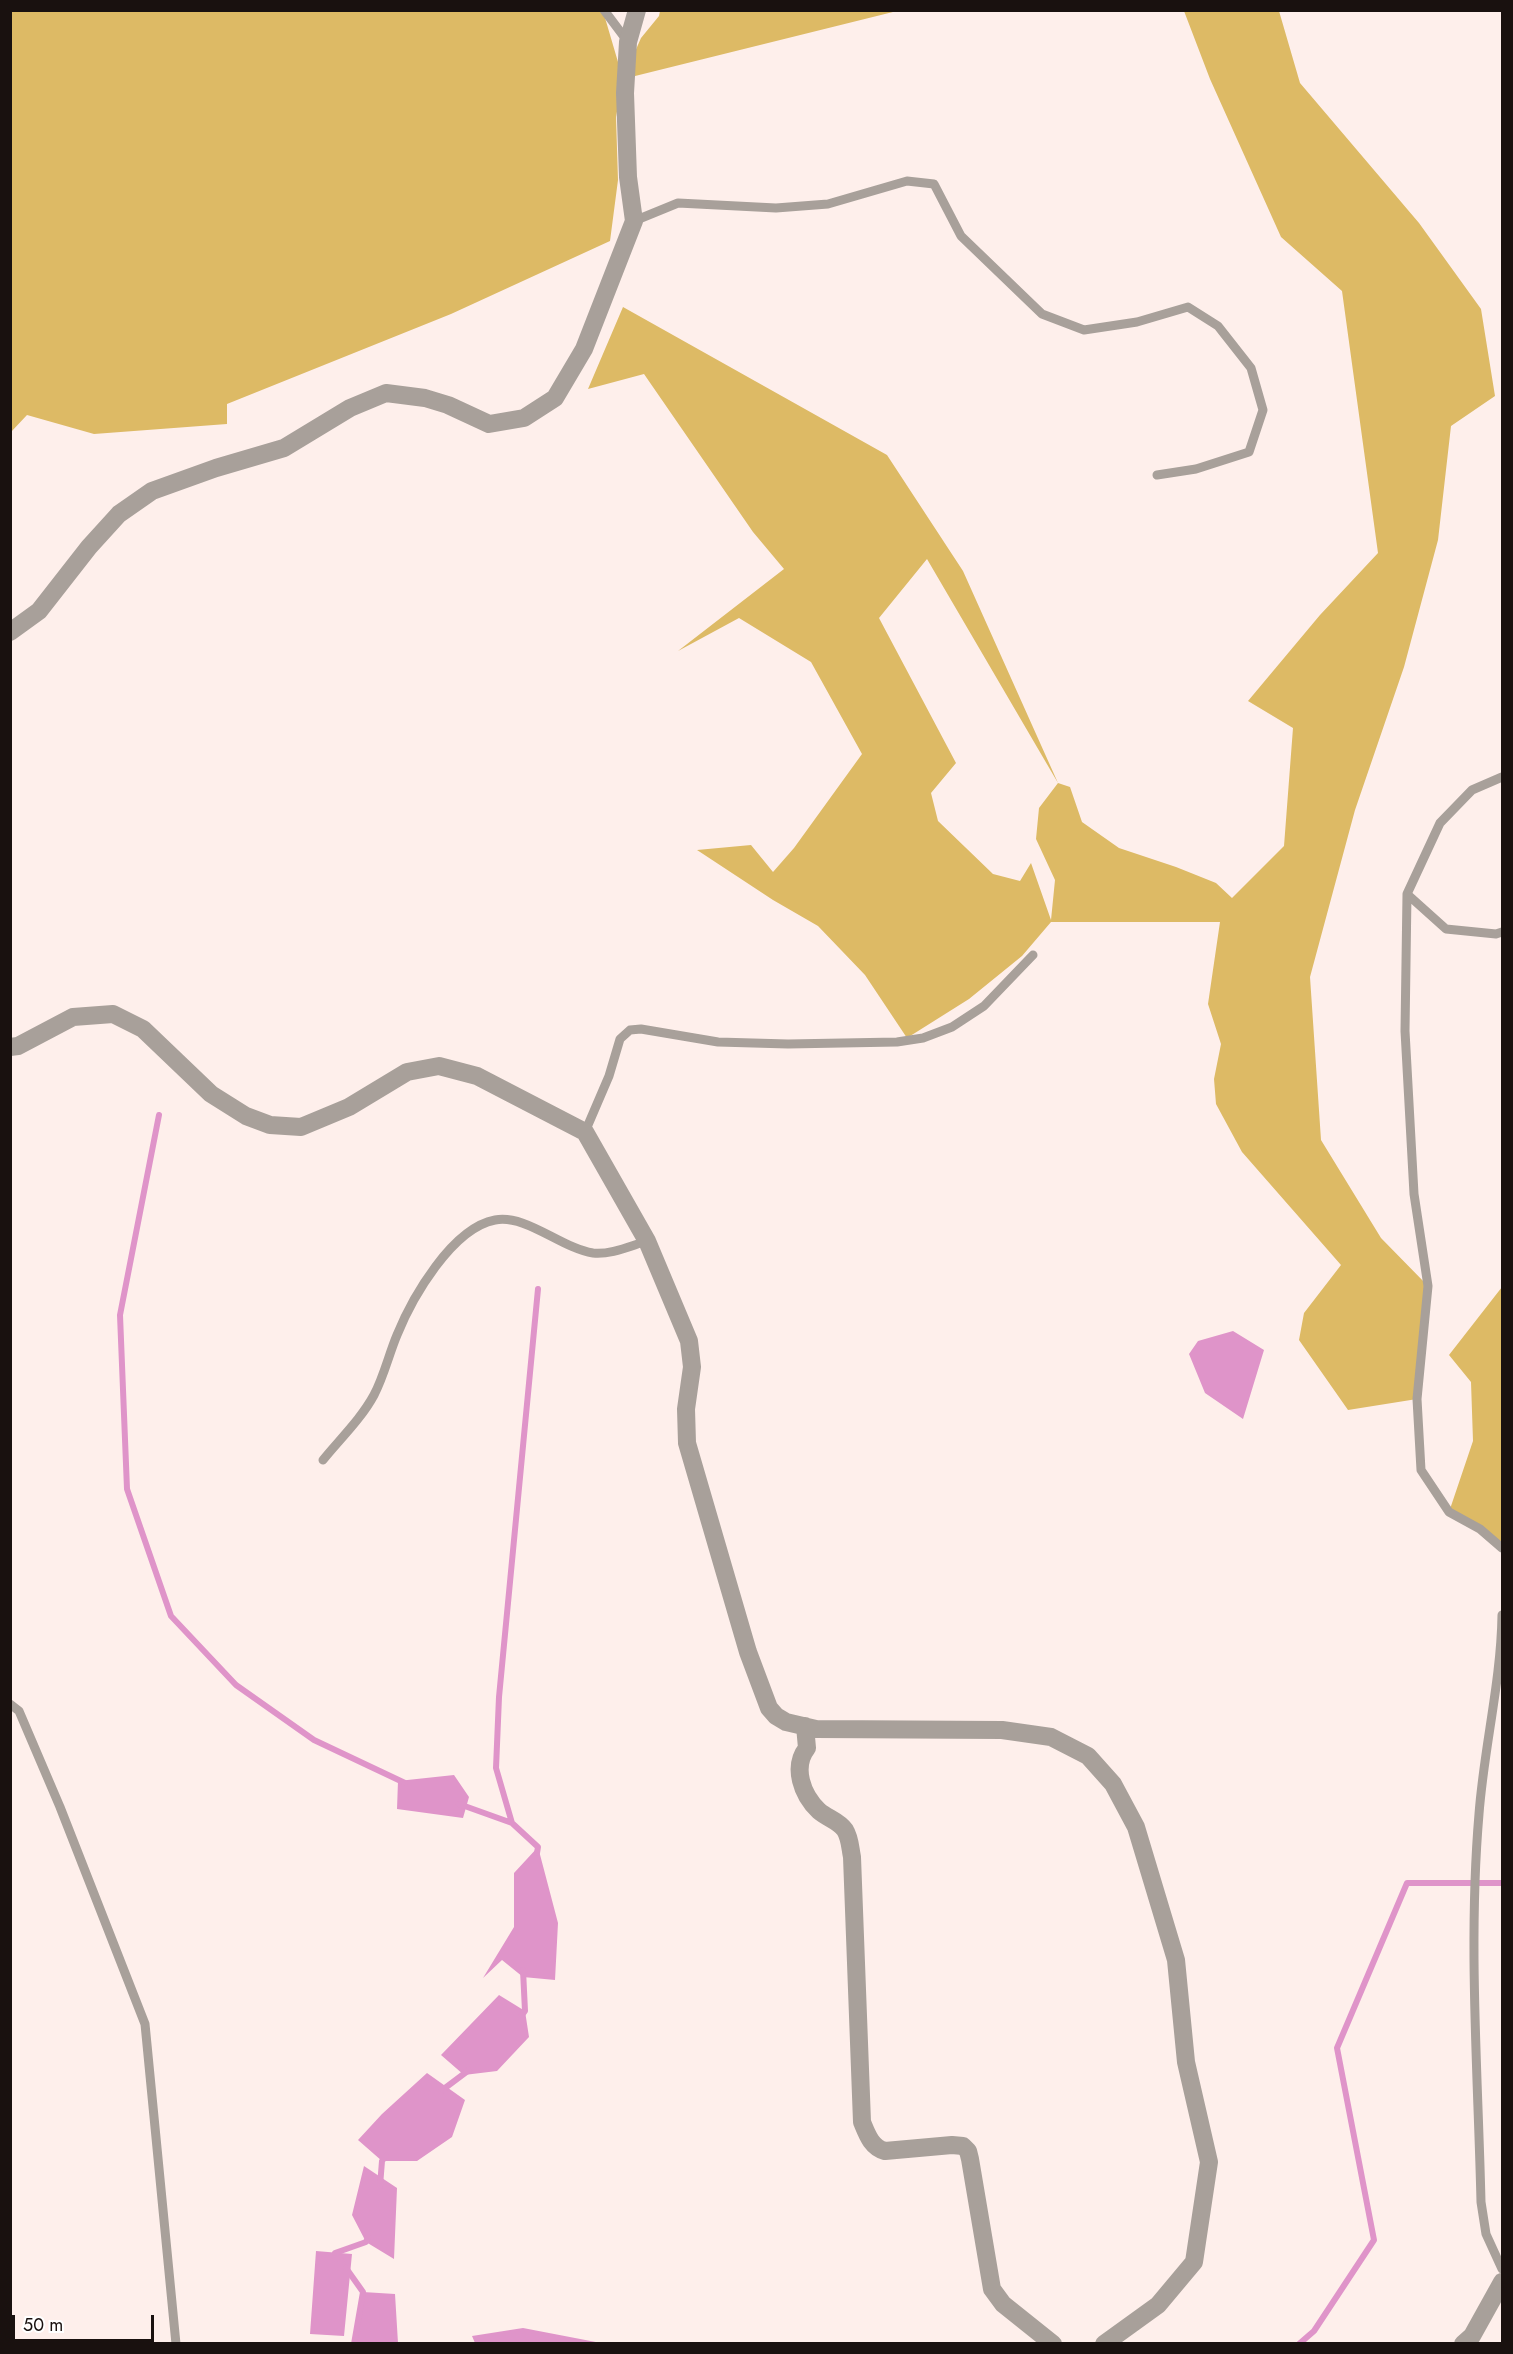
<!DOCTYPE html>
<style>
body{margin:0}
#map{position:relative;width:1513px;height:2354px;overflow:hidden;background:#feefeb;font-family:Jost,sans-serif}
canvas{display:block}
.frame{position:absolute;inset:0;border:12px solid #19110f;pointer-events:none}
.scale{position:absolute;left:12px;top:2315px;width:142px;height:27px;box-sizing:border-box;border:3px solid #19110f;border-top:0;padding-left:8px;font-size:18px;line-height:21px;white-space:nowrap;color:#19110f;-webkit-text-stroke:4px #fff;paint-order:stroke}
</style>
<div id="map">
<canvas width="1513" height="2354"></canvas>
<div class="frame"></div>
<div class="scale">50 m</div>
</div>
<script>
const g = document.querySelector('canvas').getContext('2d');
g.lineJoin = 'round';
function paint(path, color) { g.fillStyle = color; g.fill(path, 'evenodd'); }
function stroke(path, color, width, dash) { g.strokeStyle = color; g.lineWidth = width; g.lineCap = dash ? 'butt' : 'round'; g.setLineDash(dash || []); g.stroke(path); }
const forest = new Path2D(`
 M11 11H603L623 79 641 38 659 16 660 11H897L623 79 616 117 618 180 610 241 451 314 227 404V424L94 434 27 415 11 432Z
 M1184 11H1279L1300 83 1419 223 1481 309 1495 396 1451 426 1438 540 1404 667 1355 810 1310 977 1321 1140 1381 1238 1428 1286 1417 1399 1348 1410 1299 1340 1304 1313 1341 1265 1242 1152 1216 1104 1214 1079 1221 1044 1208 1004 1220 922H1051L1022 956 969 999 907 1038 865 975 818 926 773 900 697 850 751 845 773 872 794 848 862 754 811 662 739 618 678 651 784 569 753 532 644 374 588 389 623 307 887 455 963 571 1058 783 1070 787 1082 822 1119 848 1176 867 1216 883 1232 898 1284 846 1293 728 1248 701 1320 615 1378 553 1342 291 1281 237 1210 79ZM927 559 1058 783 1039 808 1036 839 1055 880 1051 920 1031 863 1020 881 993 874 938 821 931 793 956 763 879 618Z
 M1502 1287V1548L1449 1512 1473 1441 1471 1382 1449 1355Z`);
const water = new Path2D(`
 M1233 1331 1264 1350 1243 1419 1205 1393 1189 1354 1198 1341Z
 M454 1775 469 1797 463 1818 397 1809 398 1781Z
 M538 1847 558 1923 555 1980 523 1977 502 1960 483 1978 514 1927V1873Z
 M499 1995 525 2011 529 2037 497 2071 464 2075 441 2055Z
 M427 2073 465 2100 452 2137 417 2161H382L358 2140 382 2114Z
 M364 2166 397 2188 394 2259 366 2242 352 2215Z
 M316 2251 352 2254 344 2336 310 2334Z
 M363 2292 395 2294 398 2343H354Z
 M523 2328 601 2343H475L472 2336Z`);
const stream = new Path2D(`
 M159 1115 120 1315 127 1489 171 1616 236 1685 314 1740 405 1783
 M459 1804 512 1823 538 1847 537 1853
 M512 1823 496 1768 499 1697 538 1289
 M522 2015 525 2011 523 1970
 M441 2091 469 2070
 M380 2186 382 2161 386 2156
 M340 2259 335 2253 366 2242 368 2237
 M346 2268 363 2292 354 2344
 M1299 2344 1314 2331 1374 2240 1337 2048 1407 1883H1502`);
const lane = new Path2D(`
 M604 10 628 42
 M634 221 678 203 776 208 828 204 907 181 934 184 961 236 1042 314 1084 330 1137 322 1188 307 1218 326 1251 368 1263 410 1249 452 1196 469 1157 475
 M1502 777 1472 790 1440 823 1407 894 1405 1031 1414 1194 1428 1286 1417 1399 1421 1470 1449 1512 1480 1529 1502 1548
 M1407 894 1446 929 1496 934 1502 932
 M585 1132 609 1076 620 1039 630 1030 641 1029 718 1042 788 1044 897 1042 923 1038 952 1027 984 1006 1033 955
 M323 1460C340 1439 361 1419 374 1395 384 1376 389 1354 397 1335 412 1298 452 1228 495 1220 526 1214 561 1248 593 1253 610 1255 630 1246 647 1241
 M1502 1615C1501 1682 1484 1747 1479 1814 1468 1942 1478 2073 1481 2202L1486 2234 1502 2269
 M10 1704 19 1711 60 1807 145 2024 176 2344`);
const street = new Path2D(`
 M10 632 39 611 89 547 119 514 152 491 216 468 284 448 350 408 386 393 425 398 448 405 489 424 524 418 555 398 584 349 634 221 628 177 625 93 628 42 637 10
 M10 1047 18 1046 73 1017 113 1014 143 1029 211 1094 246 1116 270 1125 301 1127 349 1107 407 1072 439 1066 477 1076 585 1132 647 1241 689 1341 692 1367 686 1409 687 1443 748 1652 769 1708 776 1716 786 1722 816 1729 1002 1730 1051 1737 1088 1756 1113 1784 1136 1827 1176 1960 1186 2062 1209 2162 1194 2262 1158 2305 1104 2344
 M805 1726 807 1748C792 1767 802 1795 819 1811 827 1818 839 1821 845 1830 850 1838 850 1847 852 1857L862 2122C867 2134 871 2147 885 2151L952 2145 963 2146 968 2151 970 2159 992 2289 1003 2304 1053 2344
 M1463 2344 1472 2336 1502 2282`);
paint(forest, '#ddba65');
paint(water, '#df94c9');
stroke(stream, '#df94c9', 6);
stroke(lane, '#a8a09a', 9);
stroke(street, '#a8a09a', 18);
</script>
